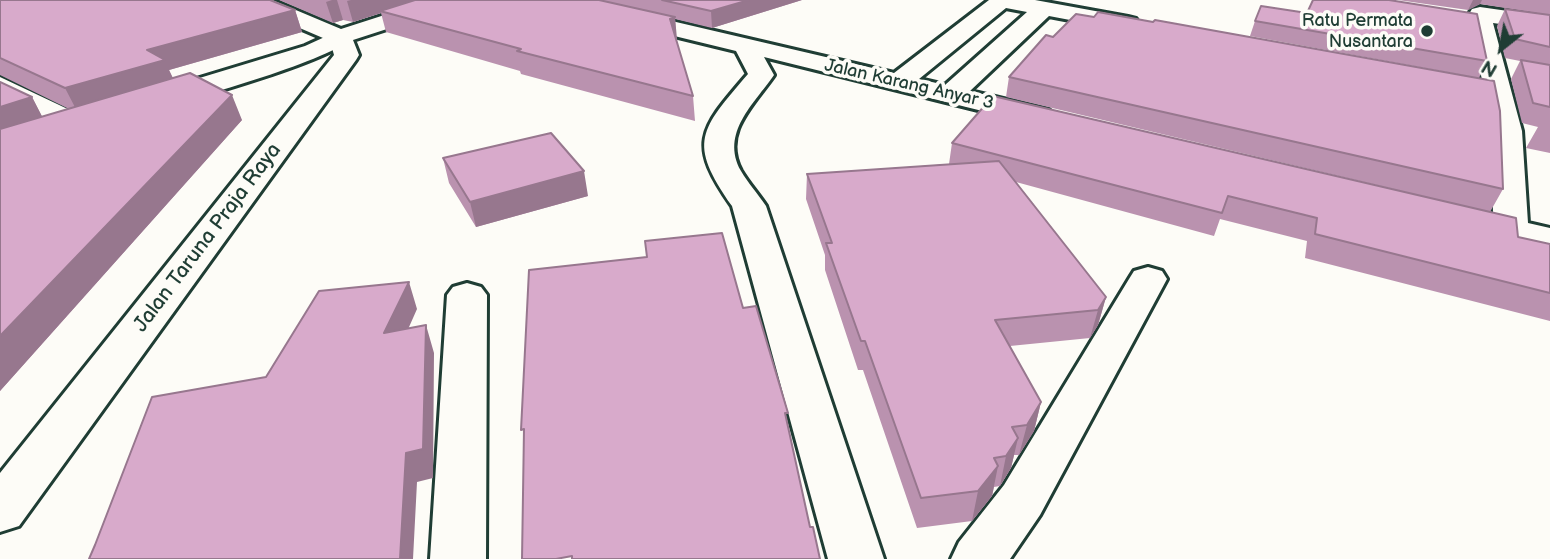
<!DOCTYPE html>
<style>
body{margin:0}
#map{position:relative;width:1550px;height:559px;overflow:hidden;background:#fdfcf7;font-family:"Balsamiq Sans",sans-serif}
canvas{display:block}
.north{position:absolute;left:1466px;top:14px;width:70px;height:70px;-webkit-text-stroke:5px #fdfcf7;paint-order:stroke;rotate:211deg;font-size:19px;font-weight:700;line-height:28px;text-align:center;color:#1f3d34}
.north::after{content:'';display:block;margin:auto;width:24px;height:32px;background:#1f3d34;clip-path:polygon(50% 0,100% 100%,50% 72%,0 100%)}
</style>
<div id="map">
<canvas width="1550" height="559"></canvas>
<div class="north">N</div>
</div>
<script>
const g = document.querySelector('canvas').getContext('2d');
g.lineJoin = 'round';
function stroke(path, color, width, dash) { g.strokeStyle = color; g.lineWidth = width; g.lineCap = dash ? 'butt' : 'round'; g.setLineDash(dash || []); g.stroke(path); }
function paint(path, color) { g.fillStyle = color; g.fill(path, 'evenodd'); }
function drawText(font, color, halo, rows, align = 'center') {
  g.font = font + ' "Balsamiq Sans",sans-serif'; g.lineWidth = 7; g.setLineDash([]); g.textBaseline = 'middle'; g.strokeStyle = halo; g.fillStyle = color; for (const [text, x, y, turn = 0] of rows) {
    g.save(); g.translate(x, y); g.rotate((+turn || 0) * Math.PI / 180); g.textAlign = isNaN(turn) ? turn : align; if (halo) g.strokeText(text, 0, 0); g.fillText(text, 0, 0); g.restore();
  }
}
const minor = new Path2D(`
 M544 0H582L894 73 989 0H1035L1128 17 1136 19 1139 24 1136 29 1128 31 1049 16 970 91 1049 110 1053 116 1049 122 1039 125 764 57 774 75C754 104 720 133 741 171 748 183 758 194 766 206L884 559H828L732 206C687 142 700 130 748 74L736 51 547 5ZM1006 8 1027 12 945 85 919 79Z
 M1480 7 1550 17V31L1493 23 1522 131 1528 223 1550 228V250L1453 225 1448 218 1453 211 1465 208 1493 214 1492 131 1469 14 1472 9Z
 M340 30 348 32 352 37C336 59 193 99 160 107L150 105 146 99 150 93 305 46Z
 M0 77 74 112 78 118 74 124C50 130 21 107 0 96Z
 M1148 267 1162 271 1167 279 1040 515 1010 559H951L959 542 1004 485 1129 279 1134 271Z
 M467 283 481 287 487 295 486 559H430L447 295 453 287Z`);
const tertiary = new Path2D(`
 M243 0H272L341 29 431 0H464L461 5 353 40 359 55 356 60 19 526 0 532V473L334 55 330 41 246 5Z`);
const wall = new Path2D(`
 M0 0 295 10 302 32 169 70 173 78 242 120 0 391V82L32 97 42 117 69 109 0 75Z
 M279 0H802L712 28 675 19 676 39 693 96 695 121 521 74 520 71 386 32 381 13 353 22 343 20 333 23Z
 M1398 0H1550V15L1480 4 1468 10Z
 M1505 9 1550 15V153L1526 148 1538 127 1522 123 1511 79 1520 61 1505 58 1497 26Z
 M1307 13 1487 61 1479 78 1250 36 1255 21Z
 M1009 77 1503 189 1490 212 1006 97Z
 M952 143 1518 237 1550 244V321L1305 258 1307 241 1220 219 1214 236 1016 182 1106 297 1098 325 1090 338 1010 346 1041 402 1034 431 1019 455H1014L1011 468 1000 486 994 487 992 496 972 521 917 528 863 370H858L825 270V255L806 199 807 174 949 164Z
 M443 158 588 196 476 227 449 183Z`);
const shadedWall = new Path2D(`
 M332 0H337L343 20 333 23 326 2Z
 M351 0H422L380 11 381 13 353 22 347 1Z
 M749 0H802L712 28 711 11Z
 M1473 0H1482L1480 4 1468 10Z
 M295 10 302 32 169 70 175 83 78 113 65 88 147 50Z
 M675 17 677 39 671 41 670 19Z
 M232 95 242 120 0 391V336Z
 M32 97 45 122 0 137V107Z
 M584 171 588 196 476 227 470 202Z
 M409 282 417 309 394 361 384 333Z
 M1106 297 1098 325 1090 338 1098 310Z
 M426 325 434 353 433 478 417 482 413 559H400L406 453Z
 M1041 402 1034 431 1019 455 1027 425Z
 M1018 438 1011 468 1000 486 1006 456Z
 M998 466 992 496 972 521 978 491Z`);
const building = new Path2D(`
 M0 0H270L295 10 147 50 165 60 65 88 0 58Z
 M415 0H599L675 17 670 19 693 96 517 51 521 49 380 11Z
 M662 0H749L711 11Z
 M1313 0H1389L1477 14 1487 61 1255 21 1261 6 1307 13Z
 M1505 9 1550 15V47L1515 39Z
 M1098 12 1153 22 1155 20 1494 81 1500 111 1503 189 1009 77 1046 35 1053 37 1076 14 1094 17Z
 M1521 60 1550 65V107L1533 103Z
 M190 73 232 95 0 336V129Z
 M0 82 32 97 0 107Z
 M993 96 1516 218 1518 237 1550 244V293L1315 234 1317 218 1228 196 1222 213 952 143Z
 M551 133 584 171 470 202 443 158Z
 M999 161 1106 297 1098 310 995 320 1041 402 1027 425 1012 427 1018 438 1006 456 994 458 998 466 978 491 921 498 865 341H861L826 243H832L807 174Z
 M722 233 743 308 756 306 788 413H785L810 527H813L820 559H572V556L556 559H522L524 429 521 430 529 270 647 257 645 241Z
 M409 282 384 333 426 325 423 449 406 453 400 559H89L95 545 152 397 266 377 319 291Z`);
const markers = [
 [1427,31,7,"#1f3d34"]
];
const farPoinames = [
 ["Ratu Permata",1413,21],
 ["Nusantara",1413,42]
];
const farStreetnames = [
 ["Jalan Karang Anyar 3",909,85,13]
];
const streetNames = [
 ["Jalan Taruna Praja Raya",208,238,-53]
];
stroke(minor, '#1f3d34', 6);
stroke(tertiary, '#1f3d34', 6);
paint(minor, '#fdfcf7');
paint(tertiary, '#fdfcf7');
paint(wall, '#ba92af');
paint(shadedWall, '#97778e');
paint(building, '#d8aacb');
stroke(building, '#97778e', 2);
for (const [x, y, r, color] of markers) { const dot = new Path2D(); dot.arc(x, y, r, 0, 2 * Math.PI); g.fillStyle = color; g.fill(dot); stroke(dot, '#fdfcf7', 2.5); }
drawText('18px', '#1f3d34', '#fdfcf7', farPoinames, 'right');
drawText('18px', '#1f3d34', '#fdfcf7', farStreetnames);
drawText('21px', '#1f3d34', '#fdfcf7', streetNames);
</script>
